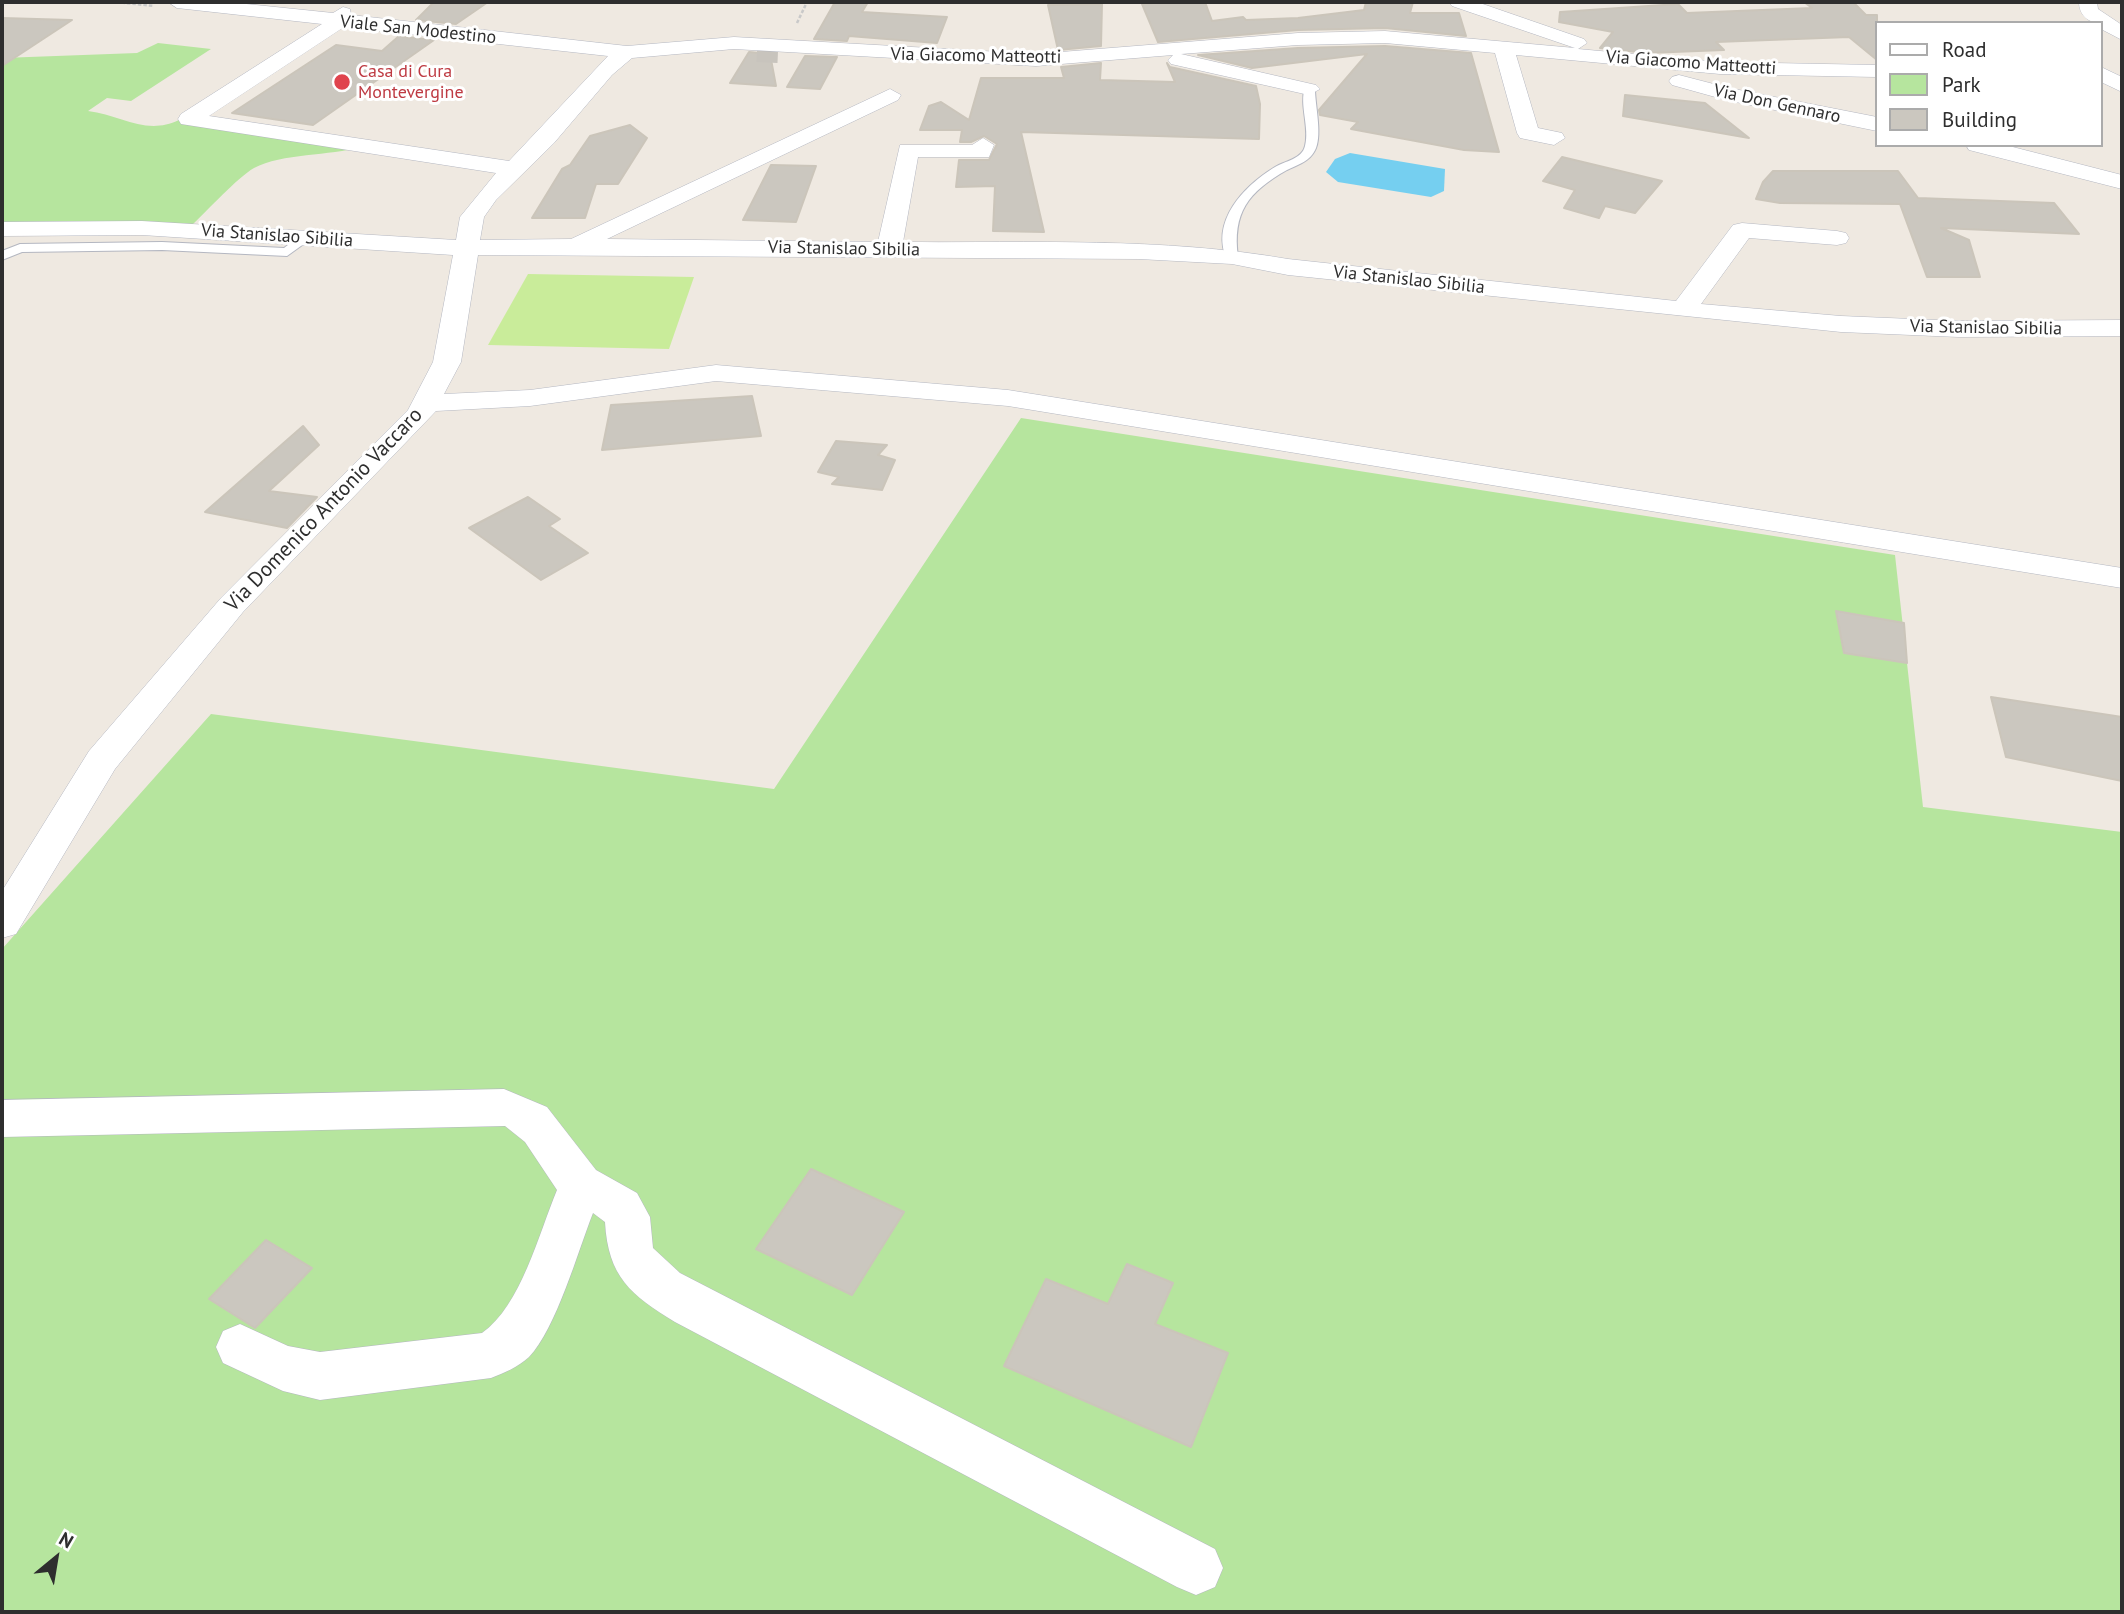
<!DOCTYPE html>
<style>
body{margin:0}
#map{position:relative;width:2124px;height:1614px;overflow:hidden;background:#efe9e1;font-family:"PT Sans",sans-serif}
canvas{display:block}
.frame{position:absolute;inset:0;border:4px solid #2e2e2e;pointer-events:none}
.legend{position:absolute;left:1875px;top:21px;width:228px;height:126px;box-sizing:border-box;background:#fff;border:2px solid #ababab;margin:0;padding:9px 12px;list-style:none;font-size:21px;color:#2e2e2e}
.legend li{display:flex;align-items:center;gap:14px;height:35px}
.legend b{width:35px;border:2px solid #ababab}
.north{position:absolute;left:21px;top:1523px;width:70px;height:70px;-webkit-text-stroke:5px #fff;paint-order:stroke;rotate:30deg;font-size:19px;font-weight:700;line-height:28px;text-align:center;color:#2e2e2e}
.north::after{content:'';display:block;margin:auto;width:24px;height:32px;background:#2e2e2e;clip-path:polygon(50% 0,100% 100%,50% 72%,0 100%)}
</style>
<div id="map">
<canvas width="2124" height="1614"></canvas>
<div class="frame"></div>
<ul class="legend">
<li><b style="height:9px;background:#fff"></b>Road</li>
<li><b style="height:19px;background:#b6e59e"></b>Park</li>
<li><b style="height:19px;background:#cbc7bf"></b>Building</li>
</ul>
<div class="north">N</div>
</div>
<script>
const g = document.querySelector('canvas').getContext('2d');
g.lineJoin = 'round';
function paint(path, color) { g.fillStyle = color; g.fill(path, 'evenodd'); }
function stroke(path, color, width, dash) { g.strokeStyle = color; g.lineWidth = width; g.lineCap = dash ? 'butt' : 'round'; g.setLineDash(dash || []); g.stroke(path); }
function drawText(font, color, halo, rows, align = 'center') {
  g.font = font + ' "PT Sans",sans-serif'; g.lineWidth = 6; g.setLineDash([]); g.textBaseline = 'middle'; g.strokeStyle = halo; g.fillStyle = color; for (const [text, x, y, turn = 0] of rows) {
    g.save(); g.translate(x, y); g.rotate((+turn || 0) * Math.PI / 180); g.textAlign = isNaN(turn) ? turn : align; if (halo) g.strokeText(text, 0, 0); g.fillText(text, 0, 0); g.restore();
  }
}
const green = new Path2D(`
 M158 43 211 49 131 101 107 98 88 111C121 115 146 136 179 120L361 147C330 156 282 153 254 168 237 178 208 210 193 224L2 225V58L137 53Z
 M1021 418 1895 555 1923 807 2122 832V1612H2V949L211 714 774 789Z`);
const pitch = new Path2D(`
 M528 274 694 277 669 349 488 345Z`);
const water = new Path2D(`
 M1350 153 1445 169 1444 191 1431 197 1338 182 1326 172 1335 159Z`);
const building = new Path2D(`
 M434 2H488L456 24 416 20Z
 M835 2H868L862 12 947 17 937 43 849 36 847 41 814 39Z
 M1165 2H1205L1212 21 1243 17 1246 20 1298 18 1364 10 1366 2H1413L1410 13H1459L1466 36 1385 28 1298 30 1158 42 1142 4Z
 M1804 2H1853L1866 15H1877V60L1849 37 1716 42 1724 50 1647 53 1600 48 1613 32 1559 22 1560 12 1678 4 1687 13 1812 8Z
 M1102 4 1101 46 1058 50 1048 5Z
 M2 18 72 20 2 66Z
 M399 36 434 40 313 125 232 113 336 45 382 51Z
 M1385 46 1471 53 1499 152 1464 150 1351 129 1358 122 1320 115 1319 110 1367 54 1252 68 1198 55 1298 48Z
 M749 52 770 54 776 86 730 83Z
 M805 56 837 57 820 89 787 87Z
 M1101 63 1100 80 1175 82 1167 63 1170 67 1256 86 1260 104 1259 139 1021 132 1044 232 993 231 995 186 956 187 959 160H989L997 144 984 136 971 142H960L962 130H920L929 106 941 102 969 120 981 78H1064L1061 67Z
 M1625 95 1705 103 1749 138 1623 116Z
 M630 125 647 138 618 184H596L585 218H532L562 169 570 165 590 136Z
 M1562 157 1662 181 1635 213 1605 206 1599 218 1564 208 1575 190 1543 181Z
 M771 165 816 166 796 222 743 220Z
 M1773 171H1898L1918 198 2054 203 2079 234 1941 228 1969 240 1980 277H1927L1900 204 1780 203 1756 199 1763 182Z
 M752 396 761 436 602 450 611 405Z
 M303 426 319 445 269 491 317 497 287 528 205 512Z
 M836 441 887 445 878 455 895 460 882 490 832 484 839 477 818 472Z
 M528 497 560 519 549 526 588 553 541 580 469 528Z
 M1836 611 1904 623 1907 663 1844 653Z
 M1991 697 2122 717V781L2006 757Z
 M811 1169 904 1212 852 1295 756 1249Z
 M266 1240 312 1268 255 1328 209 1299Z
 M1127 1264 1173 1283 1155 1324 1228 1353 1191 1447 1004 1366 1046 1279 1108 1304Z`);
const streetTunnel = new Path2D(`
 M757 51 778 52`);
const path = new Path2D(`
 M116 2 154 6
 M797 23 807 2`);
const lane = new Path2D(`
 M1305 87 1315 89C1315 105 1322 133 1316 148 1310 162 1299 164 1287 170 1248 192 1232 213 1238 257L1227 260C1210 221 1244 186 1275 167 1285 161 1302 159 1305 146 1310 128 1299 105 1305 87Z
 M301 235 312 238 287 256 162 250 22 252 2 260V251L20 244 162 242 284 248Z`);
const street = new Path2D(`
 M168 2H227L333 13 343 7 350 9 351 15 627 46 734 37 1036 54 1298 33 1385 31 1575 48 1452 6 1449 2H1477L1584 39 1587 43 1578 49 1720 62 1877 65V77L1720 74 1516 55 1538 128 1562 133 1565 138 1554 145 1520 138 1517 133 1495 53 1385 43 1298 45 1181 54 1316 85 1320 89 1309 95 1171 64 1168 60 1173 55 1036 66 734 49 632 58 612 75 554 143 496 200 484 217 480 240 571 239 890 89 901 95 898 100 607 239 878 242 900 145H972L983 138 994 145 989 157H918L903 242C1031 243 1162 237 1288 259L1676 301 1733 225 1742 223 1837 231 1846 233 1849 238 1846 243 1837 245 1749 238 1701 304 1841 316 1959 321 2122 320V336L1959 337 1841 332 1288 275 1232 264 1139 259 478 255 461 362 444 394 530 390 716 365 1008 390 2122 568V588L1008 406 716 381 530 406 436 411 243 612 115 769 16 934 2 938V891L89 751 221 598 408 410 433 362 453 255 142 235 2 236V222L142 221 456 240 460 217 496 173 181 124 178 119 181 114 322 24 177 8ZM344 27 608 56 509 161 209 116Z
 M2079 2H2097L2098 9 2122 25V40L2101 29V23C2088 23 2079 15 2079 2Z
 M2101 67 2122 77V92L2101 82Z
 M1679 75 1729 88 1877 117V131L1726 100 1672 85 1669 81 1672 77Z
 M1966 145H2005L2122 175V189L1969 150Z
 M504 1089 547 1107 596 1170 637 1193 650 1217 653 1248 680 1273 1215 1549 1223 1568 1215 1587 1196 1595 1177 1587 675 1322C631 1295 608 1277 605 1222L593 1213C578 1251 556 1329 529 1357 518 1367 504 1373 491 1378L320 1400 283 1391 223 1363 216 1347 223 1331 240 1324 288 1346 320 1352 482 1333C521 1306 539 1233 557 1190L525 1142 505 1126 2 1137V1100Z`);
const markers = [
 [342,82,9,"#e0444e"]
];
const farStreetnames = [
 ["Viale San Modestino",418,30,6],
 ["Via Giacomo Matteotti",976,56,1],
 ["Via Giacomo Matteotti",1691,63,4],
 ["Via Don Gennaro",1777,104,12],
 ["Via Stanislao Sibilia",277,236,4],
 ["Via Stanislao Sibilia",844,249,1],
 ["Via Stanislao Sibilia",1409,280,6],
 ["Via Stanislao Sibilia",1986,328,1]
];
const farHealthnames = [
 ["Casa di Cura",358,72],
 ["Montevergine",358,93]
];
const streetNames = [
 ["Via Domenico Antonio Vaccaro",324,510,-46]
];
paint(green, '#b6e59e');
paint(pitch, '#c9ec9a');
paint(water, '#75cff0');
paint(building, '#cbc7bf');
stroke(building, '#cbc5ba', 2);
stroke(streetTunnel, '#c8c4bd', 22, [22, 10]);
stroke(lane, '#b4b7c1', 2);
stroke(street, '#b4b7c1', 1);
stroke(path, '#c9c9c9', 2.5, [3.5, 2]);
paint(lane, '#fff');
paint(street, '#fff');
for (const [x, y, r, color] of markers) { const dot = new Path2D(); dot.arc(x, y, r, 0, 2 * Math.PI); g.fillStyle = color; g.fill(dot); stroke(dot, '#fff', 2.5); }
drawText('18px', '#2e2e2e', '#fff', farStreetnames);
drawText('18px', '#be3a42', '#fff', farHealthnames, 'left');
drawText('21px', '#2e2e2e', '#fff', streetNames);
</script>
